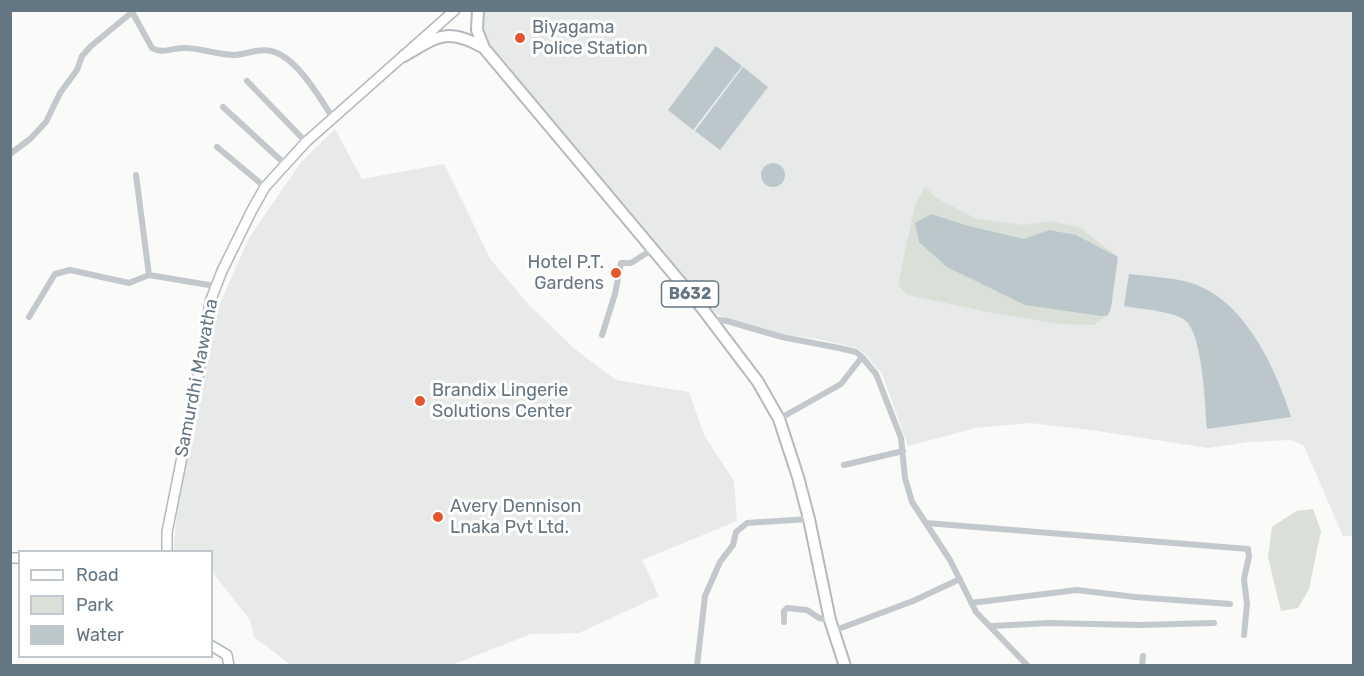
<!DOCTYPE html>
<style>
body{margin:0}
#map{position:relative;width:1364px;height:676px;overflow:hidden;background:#fafaf8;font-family:Rubik,sans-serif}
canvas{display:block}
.frame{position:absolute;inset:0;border:12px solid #657683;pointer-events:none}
.legend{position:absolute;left:18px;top:550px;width:195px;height:108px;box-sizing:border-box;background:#fff;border:2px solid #c1c8cd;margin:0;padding:8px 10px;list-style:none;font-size:18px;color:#657683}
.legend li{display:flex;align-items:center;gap:12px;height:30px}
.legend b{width:30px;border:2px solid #c1c8cd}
</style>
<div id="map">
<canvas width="1364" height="676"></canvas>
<div class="frame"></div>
<ul class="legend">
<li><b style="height:8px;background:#fff"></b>Road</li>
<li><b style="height:16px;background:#dadfd7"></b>Park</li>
<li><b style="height:16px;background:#bbc7cb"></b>Water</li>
</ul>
</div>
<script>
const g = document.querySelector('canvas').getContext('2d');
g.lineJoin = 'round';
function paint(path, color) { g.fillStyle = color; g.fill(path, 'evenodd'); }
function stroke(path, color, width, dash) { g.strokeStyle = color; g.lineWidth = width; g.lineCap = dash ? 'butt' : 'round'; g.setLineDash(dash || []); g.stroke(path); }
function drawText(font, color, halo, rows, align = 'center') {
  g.font = font + ' Rubik,sans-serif'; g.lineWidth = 6; g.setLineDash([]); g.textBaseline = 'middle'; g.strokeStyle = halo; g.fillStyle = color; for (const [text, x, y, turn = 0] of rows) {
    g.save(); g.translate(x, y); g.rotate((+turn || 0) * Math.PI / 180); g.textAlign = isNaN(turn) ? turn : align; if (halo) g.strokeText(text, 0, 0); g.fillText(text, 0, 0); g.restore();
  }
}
const built = new Path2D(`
 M484 10 1353 11V536H1343L1304 446 1291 440 1249 442 1208 448 1091 430 1030 423 976 428 908 446 882 374 865 354 857 348 818 339 774 333 717 315 655 245 488 46 484 26Z
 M335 129 362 179 444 164 491 260 529 305 576 350 616 380 689 392 704 435 734 481 737 521 642 560 659 596 579 633 531 634 452 665H291L254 637 250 620 212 572V552H173L178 499 202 391 213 319 249 238 301 162Z`);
const green = new Path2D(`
 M925 187 938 199 977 219 1024 225 1051 221 1079 227 1118 257 1075 235 1049 230 1024 239 969 226 931 214 1101 316 1108 315 1094 325 1060 324 988 312 908 295 898 285 915 205Z
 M1313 509 1321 531 1309 589 1298 608 1281 611 1268 557 1272 527 1296 511Z`);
const water = new Path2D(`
 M716 46 742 66 693 130 668 110Z
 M743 67 768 87 720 150 695 131Z
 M761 175a12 12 0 1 1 24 0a12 12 0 1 1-24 0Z
 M931 214 969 226 1024 239 1049 230 1076 235 1118 257 1111 308 1108 315 1101 316 1025 305 947 267 919 242 915 223Z
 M1129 274C1151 277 1176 277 1197 285 1247 305 1276 369 1291 417L1207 429C1205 405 1203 337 1186 321 1175 311 1139 309 1124 306Z`);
const street = new Path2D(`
 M131 10 152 48C162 54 173 48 184 48 201 48 218 55 235 55 248 54 258 48 271 51 297 57 319 97 333 118
 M247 81 306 142
 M223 107 286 165
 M217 147 265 187
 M10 154 30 139 46 122 60 93 77 70 82 56 91 46 131 13
 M136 175 149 275
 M29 317 55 274 70 270 129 283 149 275 215 286
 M711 319 727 321 782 337 839 348 856 352 862 357 876 374 901 438 905 478 912 502 950 560 976 612 1028 666
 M602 335 615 294 621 263H631L653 249
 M779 419 841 384 862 357
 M844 465 903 451
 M926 523 1248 549 1249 556 1244 579 1247 604 1244 635
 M971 603 1077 590 1135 597 1230 604
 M784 622V611L787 608 807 610 819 618 830 620
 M991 626 1049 623 1140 625 1214 623
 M833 631 913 601 960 579
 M697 666 705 596 720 562 733 545 736 532 747 523 809 519
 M1142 666 1143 656`);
const secondary = new Path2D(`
 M167 552V532L199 372 210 302 222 271 252 210 265 187 306 142 455 10
 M10 558H20
 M212 646 227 655 229 666`);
const primary = new Path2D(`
 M478 10 477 30 484 48
 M404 56C437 36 448 27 484 48L702 308 758 382 779 419 798 477 809 519 830 620 845 666`);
const markers = [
 [520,38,6,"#e4572e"],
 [616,273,6,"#e4572e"],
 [420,401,6,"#e4572e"],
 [438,517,6,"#e4572e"]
];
const shields = [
 [690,294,57]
];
const shieldNames = [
 ["B632",690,294]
];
const poiNames = [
 ["Biyagama",532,28],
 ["Police Station",532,49],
 ["Hotel P.T.",604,263,"right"],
 ["Gardens",604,284,"right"],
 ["Brandix Lingerie",432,391],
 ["Solutions Center",432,412],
 ["Avery Dennison",450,507],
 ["Lnaka Pvt Ltd.",450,528]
];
const streetNames = [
 ["Samurdhi Mawatha",197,378,-79]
];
paint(built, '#e8e9e9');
paint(green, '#dadfd7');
paint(water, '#bbc7cb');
stroke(secondary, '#b3babf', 12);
stroke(primary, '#b5babe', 14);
stroke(street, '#c3c8cc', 6);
stroke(secondary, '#fff', 9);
stroke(primary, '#fff', 10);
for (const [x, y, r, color] of markers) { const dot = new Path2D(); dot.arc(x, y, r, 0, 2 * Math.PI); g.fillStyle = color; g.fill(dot); stroke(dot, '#fff', 2); }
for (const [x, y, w] of shields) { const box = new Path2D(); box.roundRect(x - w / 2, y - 13, w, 26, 4.5); g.fillStyle = '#fff'; g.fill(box); stroke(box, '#657683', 1.5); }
drawText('bold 16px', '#657683', null, shieldNames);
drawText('18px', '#657683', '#fff', poiNames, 'left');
drawText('18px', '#657683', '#fff', streetNames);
</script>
